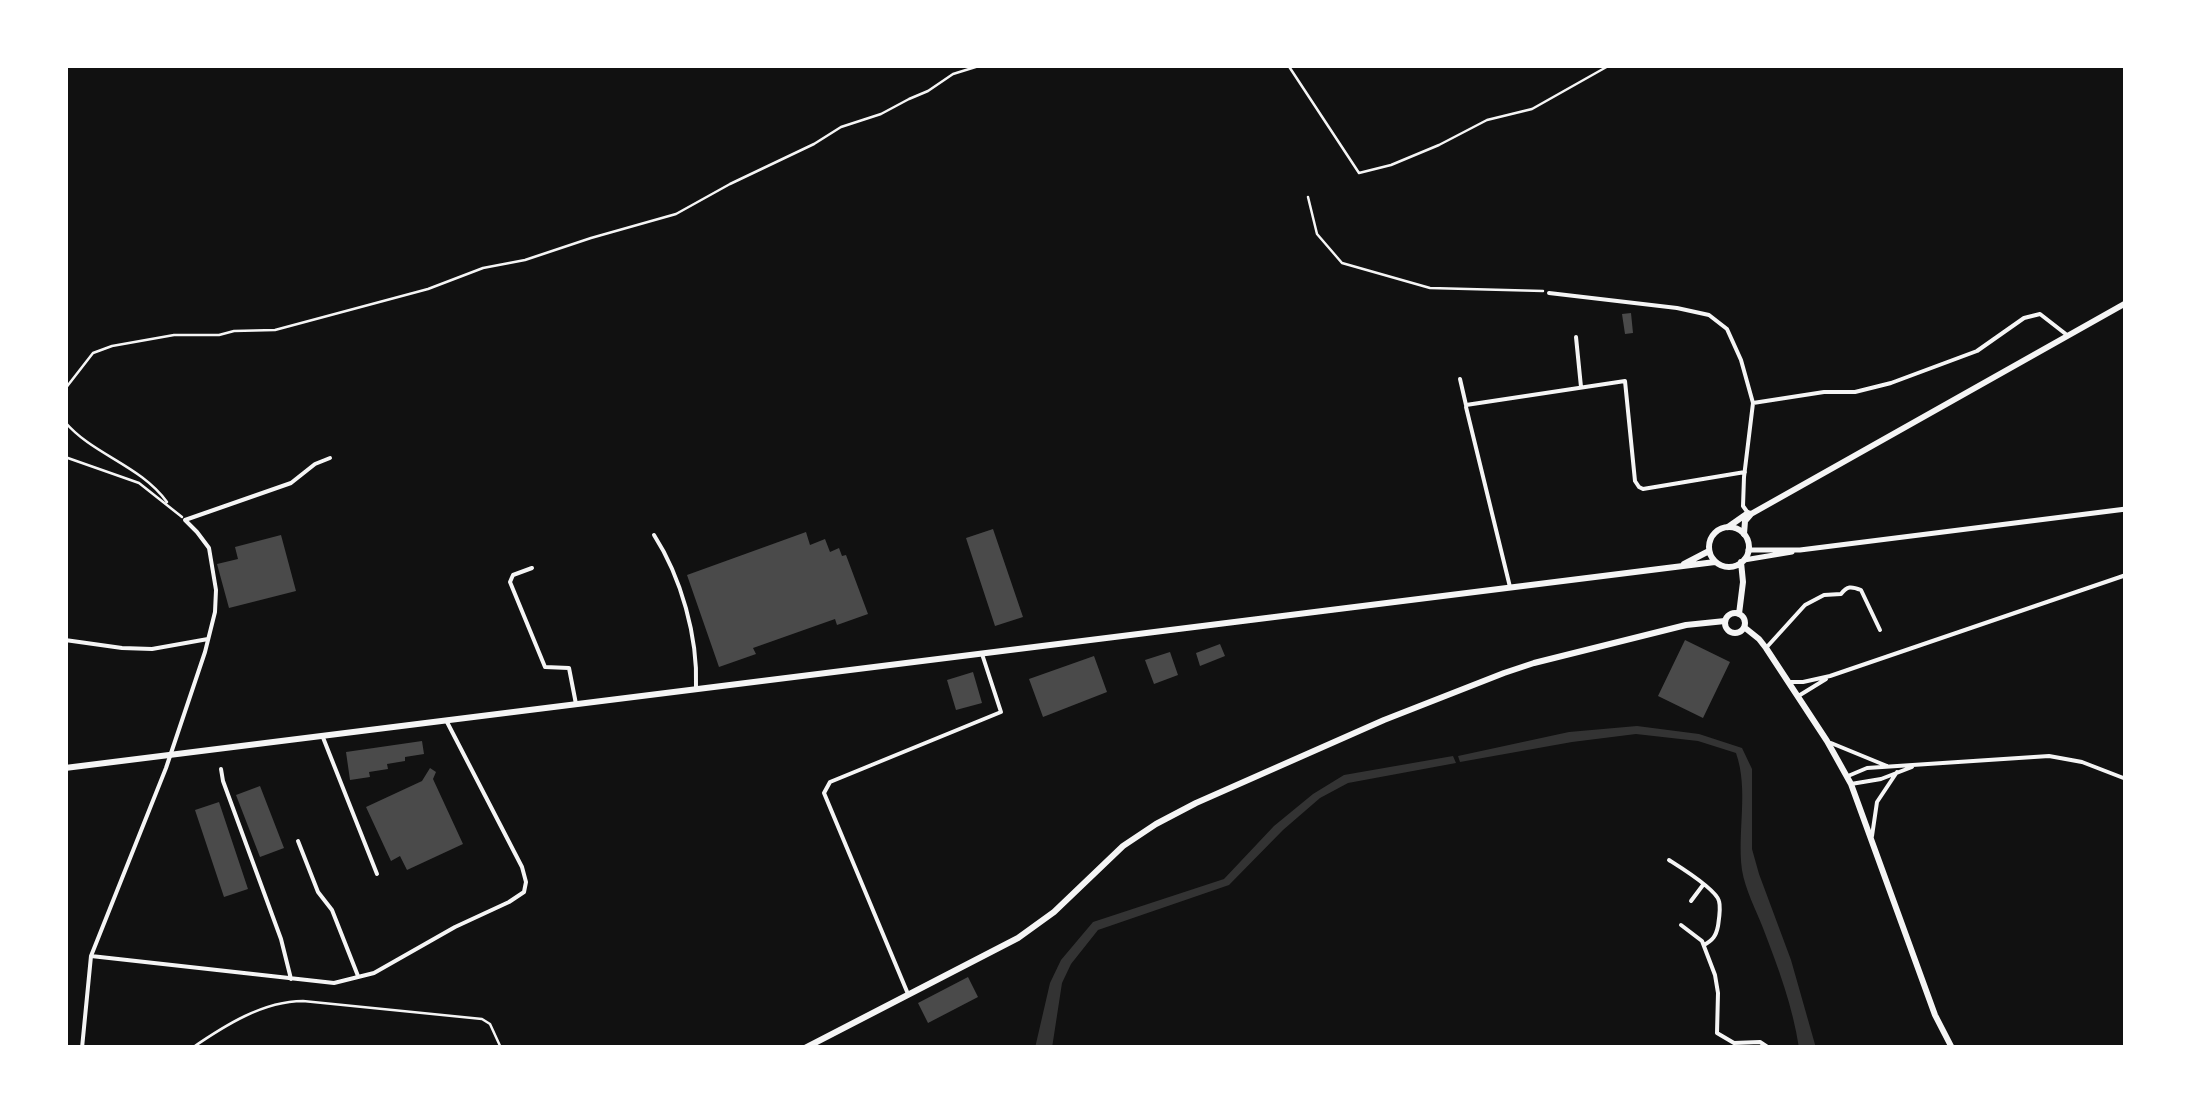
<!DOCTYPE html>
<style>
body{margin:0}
#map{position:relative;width:2191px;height:1113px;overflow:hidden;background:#111;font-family:Roboto,sans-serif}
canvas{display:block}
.frame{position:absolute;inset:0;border:68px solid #fff;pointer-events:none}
</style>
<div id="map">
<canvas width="2191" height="1113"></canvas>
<div class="frame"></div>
</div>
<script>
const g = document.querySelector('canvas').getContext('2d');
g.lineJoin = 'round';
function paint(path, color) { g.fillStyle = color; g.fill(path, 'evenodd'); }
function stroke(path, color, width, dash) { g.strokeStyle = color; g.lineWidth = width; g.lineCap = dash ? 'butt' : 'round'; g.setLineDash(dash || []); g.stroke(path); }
const water = new Path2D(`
 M1637 726 1699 734 1742 748 1752 769V849L1759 874 1791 960 1816 1048H1799C1793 1007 1778 967 1763 928 1756 910 1745 889 1742 870 1737 831 1749 790 1736 753L1698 741 1636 734 1572 742 1460 762 1458 756 1569 732Z
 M1453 756 1456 763 1348 783 1320 798 1283 830 1229 885 1098 930 1071 964 1062 983 1052 1048H1035L1050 983 1061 960 1093 922 1224 879 1274 826 1313 794 1344 775Z`);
const building = new Path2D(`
 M1631 313 1633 333 1625 334 1622 314Z
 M993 529 1023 617 995 626 966 538Z
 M806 532 810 545 825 539 830 552 839 548 842 556 846 555 868 614 837 625 835 619 753 648 756 654 719 667 687 575Z
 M281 535 296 591 229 608 217 564 238 559 235 547Z
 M1685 640 1730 662 1703 718 1658 696Z
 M1220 644 1225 656 1200 666 1196 653Z
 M1170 652 1178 675 1154 684 1145 660Z
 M1094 656 1107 692 1043 717 1029 679Z
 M973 672 982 703 956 710 947 680Z
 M422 741 424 754 405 757V761L387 764 388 769 369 772 370 777 350 780 346 752Z
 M430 768 436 772 433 779 463 844 407 870 400 856 391 861 366 807 422 781Z
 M260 786 284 848 260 857 236 795Z
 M219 802 248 889 224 897 195 810Z
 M968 977 978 997 928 1023 918 1003Z`);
const path = new Path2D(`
 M1288 65 1359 173 1391 165 1439 145 1487 120 1532 109 1610 65
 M1308 197 1317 234 1342 263 1430 288 1543 291
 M65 389 93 353 112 346 174 335H219L234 331 275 330 428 289 483 268 525 260 591 238 676 214 730 184 814 144 841 127 881 114 909 99 928 91 953 74 982 65
 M65 422C93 455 140 465 167 502
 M65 457 139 483 182 517
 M192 1048C224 1026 263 1001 303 1001L482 1019 490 1024 501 1048`);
const minor = new Path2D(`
 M1549 293 1677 308 1709 315 1727 329 1741 360 1753 403 1744 477 1743 506 1748 513
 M1576 337 1581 387
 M1460 379 1466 405 1625 381 1635 481 1639 487 1643 489 1745 472
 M1753 403 1824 392H1855L1891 383 1977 351 2024 318 2040 314 2067 335
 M1466 407 1510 587
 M654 535C681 577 698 637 696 687
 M532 568 513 575 510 582 545 667 569 668 576 704
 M65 640 122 648 152 649 208 639
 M1766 648 1805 605 1824 595 1841 594C1847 586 1851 586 1861 590L1880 630
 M1789 682H1803L1830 676 2126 575
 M1800 695 1826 679
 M322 735 377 874
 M1831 743 1887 766
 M221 769 223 781 281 939 291 979
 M1848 776 1867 768 2049 756 2082 762 2126 779
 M1851 784 1881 779 1912 767
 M1872 836 1877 802 1897 772
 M298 841 318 892 332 910 358 976
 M1669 860C1680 867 1716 889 1719 901 1721 908 1719 919 1718 926 1716 936 1713 940 1704 945
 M1691 901 1703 885
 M1681 925 1702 941 1715 975 1718 993 1717 1033 1734 1043 1760 1042 1769 1048
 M91 956 334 983 374 973 455 927 509 902 524 892 526 882 522 867 447 722
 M908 994 824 793 830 782 1001 712 982 654
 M82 1048 91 956 166 768 205 652 215 612 216 590 209 548 197 532 185 520 291 483 315 464 330 458`);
const tertiary = new Path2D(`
 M1748 550H1800L2126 509
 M1744 560 1792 552`);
const secondary = new Path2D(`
 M1728 527 1748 513 1751 514 2126 303
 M1744 534 1745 521 1751 514
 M805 1048 1018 938 1054 912 1123 846 1156 824 1196 803 1384 720 1504 673 1534 663 1686 625 1725 621`);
const primary = new Path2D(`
 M1709 547a20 20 0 1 1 40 0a20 20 0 1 1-40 0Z
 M1684 564 1709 551
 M1725 623a10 10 0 1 1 20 0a10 10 0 1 1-20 0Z
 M1739 614 1743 582 1741 562
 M1744 627 1759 639 1766 648 1827 741 1851 784 1935 1015 1952 1048
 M65 768 1715 562`);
paint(water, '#333');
paint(building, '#4a4a4a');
stroke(path, '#f5f5f5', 2.5);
stroke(minor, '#f5f5f5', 4);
stroke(tertiary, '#f5f5f5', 5);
stroke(secondary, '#f5f5f5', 6);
stroke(primary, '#f5f5f5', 6);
</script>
